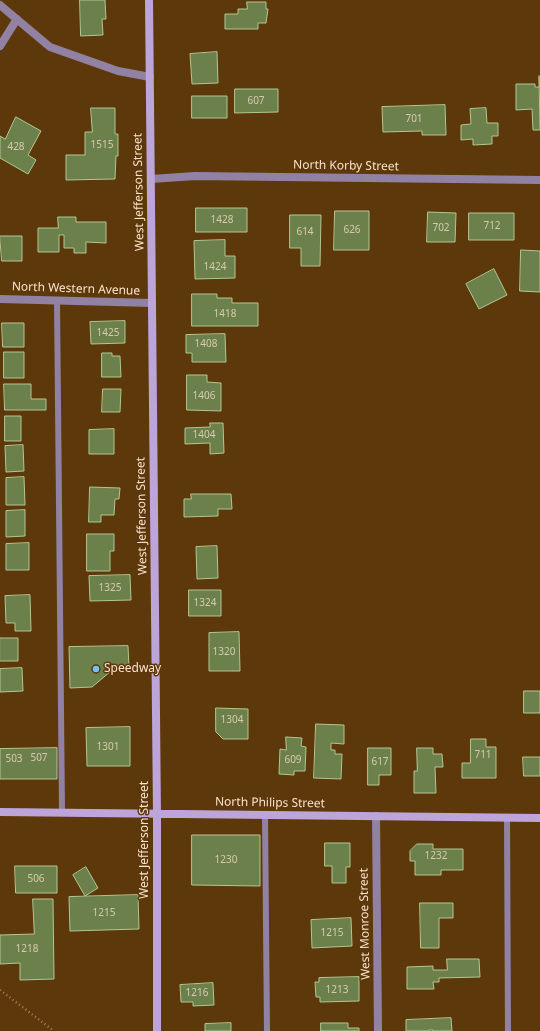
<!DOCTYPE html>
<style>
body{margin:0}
canvas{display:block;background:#5d380b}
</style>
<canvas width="540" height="1031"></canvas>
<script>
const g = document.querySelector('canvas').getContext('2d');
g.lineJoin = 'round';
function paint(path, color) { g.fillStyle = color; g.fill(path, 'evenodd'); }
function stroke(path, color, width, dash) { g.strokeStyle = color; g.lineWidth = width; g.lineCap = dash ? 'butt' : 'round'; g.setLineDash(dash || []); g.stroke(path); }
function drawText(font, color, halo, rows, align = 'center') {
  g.font = font + ' "Noto Sans",sans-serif'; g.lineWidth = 3; g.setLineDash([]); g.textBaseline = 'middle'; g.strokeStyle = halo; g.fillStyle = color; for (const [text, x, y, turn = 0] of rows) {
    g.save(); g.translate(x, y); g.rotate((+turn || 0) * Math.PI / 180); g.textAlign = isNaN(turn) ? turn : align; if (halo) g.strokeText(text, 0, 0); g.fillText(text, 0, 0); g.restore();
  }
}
const building = new Path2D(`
 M80 0H105L106 19H102L103 35 81 36Z
 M247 2H266V9H268L266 23H258V29H225V14H238V9H247Z
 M217 52 218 83 192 84 190 54Z
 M539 76 540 130H533L532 109 516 110V84H535V87H539Z
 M235 89H278V112L235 113Z
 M192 96H227V118H192Z
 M445 105 446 135H422V131L383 132 382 107Z
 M91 108H115V134H118V156H116L115 179 66 180V155H85V132H92Z
 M486 108 487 123H498V136H492V144L473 145V139L461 140V125L471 124 470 109Z
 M16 117 41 131 28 155 36 160 28 174 0 158V136L5 139Z
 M196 208H247V232H196Z
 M335 211H369V250H334Z
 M428 212 456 213 455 242H427Z
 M469 213H514V240H469Z
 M290 215H321L320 266H301V248H290Z
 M58 217H76V222H106V243L86 242V253H74V248H64V235H59V252H38V228H58Z
 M0 236H22V261H2Z
 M225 240V256H235V278L195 279 194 241Z
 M521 250 540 251V292L520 291Z
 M494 269 507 295 479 309 466 284Z
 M192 294H217V298H232V303H258V326H192Z
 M125 321V343L91 344 90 322Z
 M2 323H24V347H3Z
 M225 334 226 362H192V353H186V335Z
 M4 352H24V378H4Z
 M102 353H112V356H120L121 377H102Z
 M187 375H207V382L221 383V411L187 410Z
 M4 384H31V399H46V410H5Z
 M103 389H121L120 412H102Z
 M5 416H21V441H5Z
 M210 423H223L224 453 210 454V443L185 444V428L210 427Z
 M114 429V454H89V430Z
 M23 445 24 471 6 472 5 446Z
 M24 477 25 505H6V478Z
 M90 487 120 488 119 499H115L114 515H101V522H89Z
 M191 494H231L232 509H218V516L184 517V499H191Z
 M25 510V536L6 537V511Z
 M87 534H114V551H110V571H87Z
 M29 543V570H6V544Z
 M217 546 218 578 197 579 196 547Z
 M130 575 131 600 90 601 89 576Z
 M189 590H221V616H189Z
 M30 595 31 631H15V623H6L5 596Z
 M239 632 240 671H209V633Z
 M0 638H18V661H0Z
 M128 646 129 667H116L92 687 70 688 69 647Z
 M22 668 23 691 0 692V669Z
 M524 691H540V713H524Z
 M216 708 248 709V739H223L216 732Z
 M316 724 344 725V744L331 743V750H335V754H342L341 779 314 778Z
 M130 727V766H87L86 728Z
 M286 737 302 738 301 746 306 747 305 771H294V775L279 774 280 749 286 750Z
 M471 739H486V747H496V778H462V763H470Z
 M57 748V779H0V749Z
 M368 748H391V775H379V785H368Z
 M417 748H433V754H442L443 767H435L436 793H414V771H417Z
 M523 757H540V776H524Z
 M192 835H260V886L192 885Z
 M325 843H350V867H346V883H332V866H325Z
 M417 844H433V849H463V870H441V875H415V861H410V851Z
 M15 866H57V893H16Z
 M86 867 98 888 85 896 73 875Z
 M138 895 139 929 70 931 69 897Z
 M33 899H53L54 979 20 980V963L0 964V935L34 934Z
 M420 903H453V918H439V948H421Z
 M351 918 352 946 312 948 311 920Z
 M447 959H479L480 977 439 978V982H433L434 989H407V967L433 966V970H447Z
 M359 977V1001L320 1002V997H316L315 982H319V978Z
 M213 983 214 1005 193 1006V1002H181L180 985Z
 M451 1018 452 1031H433V1030H429V1031H406V1020Z
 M231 1023V1031H205V1024Z
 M321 1023H348V1028H359V1031H321Z`);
const path = new Path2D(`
 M0 990 54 1031`);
const lane = new Path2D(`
 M57 301 62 812
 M265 815 267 1031
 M507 817 508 1031`);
const street = new Path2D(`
 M0 5 50 47 118 71 150 77
 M0 46 17 19
 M151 179 195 176 540 180
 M0 299 152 303
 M376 816 378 1031`);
const secondary = new Path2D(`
 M149 0 157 814V1031
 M0 812 540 818`);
const markers = [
 [96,669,4,"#7bbef8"]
];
const numberNames = [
 ["607",256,101],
 ["701",414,119],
 ["1515",102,145],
 ["428",16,147],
 ["1428",222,220],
 ["712",492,226],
 ["702",441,228],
 ["626",352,230],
 ["614",305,232],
 ["1424",215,267],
 ["1418",225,314],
 ["1425",108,333],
 ["1408",206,344],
 ["1406",204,396],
 ["1404",204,435],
 ["1325",110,588],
 ["1324",205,603],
 ["1320",224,652],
 ["1304",232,720],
 ["1301",108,747],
 ["711",483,755],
 ["507",39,758],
 ["503",14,759],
 ["609",293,760],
 ["617",380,762],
 ["1232",436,856],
 ["1230",226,860],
 ["506",36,879],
 ["1215",104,913],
 ["1215",332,933],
 ["1218",27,949],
 ["1213",337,990],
 ["1216",197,993]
];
const streetNames = [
 ["North Korby Street",346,166,1],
 ["West Jefferson Street",139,192,-91],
 ["North Western Avenue",76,289,2],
 ["West Jefferson Street",142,516,-91],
 ["North Philips Street",270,803,1],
 ["West Jefferson Street",145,840,-90],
 ["West Monroe Street",365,924,-91]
];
const poiNames = [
 ["Speedway",104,669]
];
paint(building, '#6c804c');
stroke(building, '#b2c791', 1);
stroke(path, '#a1825f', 2.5, [1, 3]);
stroke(lane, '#9182a3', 6);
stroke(street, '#9182a3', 8);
stroke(secondary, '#bda5da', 8);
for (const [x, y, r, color] of markers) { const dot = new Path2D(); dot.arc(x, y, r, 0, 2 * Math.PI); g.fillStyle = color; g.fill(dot); stroke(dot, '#5d380b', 1.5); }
drawText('10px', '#d6caad', null, numberNames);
drawText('12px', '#fae3cd', '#5d380b', streetNames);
drawText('12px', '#fae3cd', '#5d380b', poiNames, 'left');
</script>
